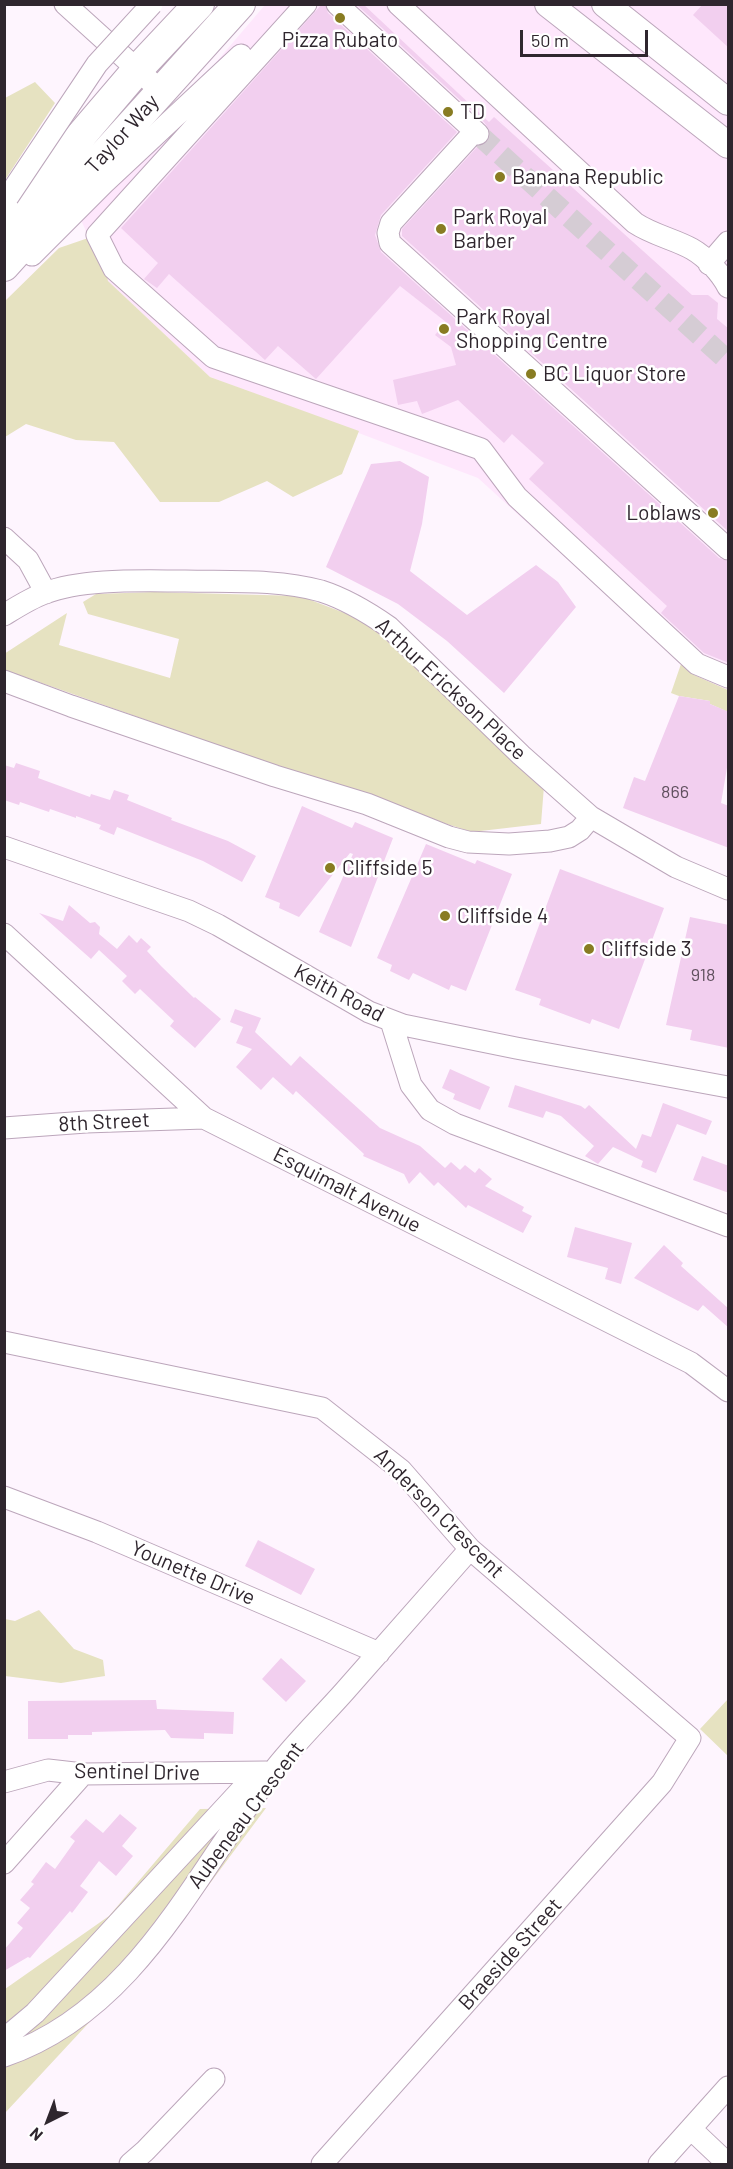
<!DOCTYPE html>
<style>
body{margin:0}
#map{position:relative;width:733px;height:2169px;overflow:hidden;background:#fef5fe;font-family:Barlow,sans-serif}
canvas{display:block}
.frame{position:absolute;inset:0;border:6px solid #2f262e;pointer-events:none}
.north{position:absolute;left:18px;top:2091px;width:60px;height:60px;-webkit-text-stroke:4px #fff;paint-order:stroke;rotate:222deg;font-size:16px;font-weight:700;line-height:24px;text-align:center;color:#2f262e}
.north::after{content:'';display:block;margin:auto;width:21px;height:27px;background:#2f262e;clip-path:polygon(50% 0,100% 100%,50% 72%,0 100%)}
.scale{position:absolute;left:520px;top:30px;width:128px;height:27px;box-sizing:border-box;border:3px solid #2f262e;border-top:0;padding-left:8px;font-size:18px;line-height:21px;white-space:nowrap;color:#2f262e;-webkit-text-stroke:4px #fff;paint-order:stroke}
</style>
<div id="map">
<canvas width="733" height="2169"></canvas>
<div class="frame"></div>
<div class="north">N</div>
<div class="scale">50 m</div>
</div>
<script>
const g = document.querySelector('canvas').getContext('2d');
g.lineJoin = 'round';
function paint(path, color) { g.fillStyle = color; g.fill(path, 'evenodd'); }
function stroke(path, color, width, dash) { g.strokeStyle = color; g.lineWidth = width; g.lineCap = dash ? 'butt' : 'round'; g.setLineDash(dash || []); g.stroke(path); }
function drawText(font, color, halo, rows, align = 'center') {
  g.font = font + ' Barlow,sans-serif'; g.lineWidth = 5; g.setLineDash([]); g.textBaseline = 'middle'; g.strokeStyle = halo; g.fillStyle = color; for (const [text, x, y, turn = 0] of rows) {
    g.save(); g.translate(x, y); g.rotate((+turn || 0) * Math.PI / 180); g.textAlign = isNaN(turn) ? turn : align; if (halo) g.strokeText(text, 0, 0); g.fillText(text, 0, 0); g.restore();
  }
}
const built = new Path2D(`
 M265 5H728V690L694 675 478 478 210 377 108 281 81 220Z`);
const green = new Path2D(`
 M35 82 55 103 5 180V98Z
 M97 235 108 281 210 377 359 431 342 474 293 497 267 481 219 502H160L114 442 76 440 26 424 5 437 4 302 59 248Z
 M154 592 300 596 350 615 382 630 544 786 541 824 472 832 375 801 5 670 4 654 67 613 59 645 170 678 179 639 88 614 83 602 96 594Z
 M681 664 694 675 728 690V712L710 704V701L679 696 671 693Z
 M39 1610 74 1649 103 1660 105 1676 61 1683 5 1676V1619L15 1621Z
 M728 1699V1756L700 1729Z
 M266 1808 176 1929 5 2113V1989L109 1916 200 1809Z`);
const building = new Path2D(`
 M322 4H325L328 13 457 132 381 215 375 235 381 252 719 558 729 561V663L704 653 661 613 667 606 529 479 544 463 512 434 504 443 458 400 422 414 417 401 398 405 393 380 456 365 451 347 435 335 446 322 400 286 316 379 278 346 265 360 169 274 157 288 144 279 158 263 121 228Z
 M356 4H363L489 122 494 117 692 295H708L718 303 717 319 729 329V532L402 236V229L478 146 488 142 490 131 484 122Z
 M703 4H729V48L693 15Z
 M400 461 429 477 422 524 410 571 467 615 536 565 558 582 576 607 504 693 447 641 398 604 326 567 371 464Z
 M679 696 710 701V704L729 712V756L721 803 729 806V848L623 808 634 777 645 781Z
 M16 763 40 771 38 778 90 797 91 794 110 800 114 790 129 795 127 800 172 818 171 820 228 841 256 856 242 882 203 861 117 827 114 835 99 829 101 825 76 816V818L50 809 49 812 20 802 19 805 4 800V765L14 768Z
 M302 806 352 828 355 822 393 838 351 947 319 932 353 854 350 853 299 917 279 908 280 903 265 897Z
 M426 844 475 864 477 860 512 874 466 991 451 985 449 990 413 973 409 980 390 971 392 965 377 958Z
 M560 869 664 908 619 1029 592 1019 590 1024 539 1005 541 999 515 990Z
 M69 905 90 923 95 922 100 927 99 934 117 949 129 935 137 943 141 938 151 947 147 951 161 966 194 998 195 997 221 1019 195 1048 170 1026 174 1021 140 989 135 994 122 981 127 976 99 950 91 959 39 913 63 921Z
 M690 917 729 925V1048L690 1040 692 1030 666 1025Z
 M235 1009 261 1018 255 1032 291 1066 300 1056 380 1128 420 1146 445 1168 451 1162 460 1170 465 1165 475 1173 479 1168 492 1179 485 1186 524 1207 522 1211 532 1216 523 1233 468 1205 466 1208 438 1182 434 1186 420 1172 409 1184 404 1174 363 1156 364 1154 296 1091 293 1095 273 1077 261 1090 236 1067 252 1049 236 1043 243 1027 230 1022Z
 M450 1069 490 1087 480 1110 453 1099 455 1094 442 1088Z
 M515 1085 581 1106 585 1109 589 1105 636 1149 642 1134 651 1137 663 1103 712 1121 706 1135 677 1124 656 1173 641 1167 643 1161 613 1147 598 1164 585 1156 594 1146 561 1116 546 1111 543 1118 508 1107Z
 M702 1156 729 1166V1193L693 1180Z
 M575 1227 632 1243 621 1284 605 1279 608 1268 567 1257Z
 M664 1245 683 1263 681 1266 729 1309V1328L703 1305 698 1311 634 1278Z
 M258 1540 315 1569 301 1595 245 1566Z
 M281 1658 306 1681 286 1702 262 1679Z
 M156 1700 157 1709 234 1712 233 1734 204 1733V1739L171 1738 165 1730 92 1732V1735H68V1739H28V1701Z
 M120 1814 137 1828 122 1846 133 1856 116 1876 99 1861 80 1886 88 1892 72 1913 70 1911 30 1958 28 1957 4 1971V1950L23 1928 17 1923 30 1908 20 1900 34 1884 31 1882 46 1862 55 1869 75 1841 70 1837 86 1819 103 1833Z`);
const minorTunnel = new Path2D(`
 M478 134 728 361`);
const minor = new Path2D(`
 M65 4 161 91
 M306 4 97 235 114 269 213 357 481 449 517 497 697 664 728 677
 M337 4 478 134
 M398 4 635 223C653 235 674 239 692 249 706 257 721 273 728 287
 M475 131 391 223 388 233 390 243 728 549
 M32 255 104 183 241 55
 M709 264 728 242
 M4 538 28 560 46 593
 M4 615C17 607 31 598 45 593 83 578 144 581 185 581 230 582 277 579 321 591 346 599 369 613 389 627L521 755 591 817 676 867 728 889
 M4 681 71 706 275 776 367 804 449 837 468 842 509 844 550 841 569 837 580 830 591 817
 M4 847 189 911 218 925 369 1012 403 1025 516 1048 728 1087
 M4 934 204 1118 691 1363 728 1391
 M391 1021 411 1085 430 1110 455 1124 728 1226
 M4 1128 86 1122 204 1118
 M4 1342 322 1408 401 1470 470 1549 690 1738 662 1783 322 2164
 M4 1497 97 1532 379 1653
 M4 1782 48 1770 83 1774 266 1772
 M4 1863 83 1774
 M4 2039 35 2013 257 1773
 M4 2056C134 2012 194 1876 271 1774 293 1745 320 1719 344 1692 386 1645 428 1597 470 1549
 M691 2129 728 2164
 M130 2164 145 2151 214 2079
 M659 2164 728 2087`);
const major = new Path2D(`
 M548 4 728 145
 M605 4 728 102`);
const highway = new Path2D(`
 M4 226 137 70 199 4
 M4 266 240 4`);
const minorBridge = new Path2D(`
 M8 197 97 64 152 4`);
const markers = [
 [340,18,6,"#887c22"],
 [448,112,6,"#887c22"],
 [500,177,6,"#887c22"],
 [441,229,6,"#887c22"],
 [444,329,6,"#887c22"],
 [531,374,6,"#887c22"],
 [713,513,6,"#887c22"],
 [330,868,6,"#887c22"],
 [445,916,6,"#887c22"],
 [589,949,6,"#887c22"]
];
const numberNames = [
 ["866",675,792],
 ["918",703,975]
];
const poiNames = [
 ["Pizza Rubato",340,40,"center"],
 ["TD",460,112],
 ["Banana Republic",512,177],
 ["Park Royal",453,217],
 ["Barber",453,241],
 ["Park Royal",456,317],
 ["Shopping Centre",456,341],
 ["BC Liquor Store",543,374],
 ["Loblaws",701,513,"right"],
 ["Cliffside 5",342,868],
 ["Cliffside 4",457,916],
 ["Cliffside 3",601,949]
];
const streetNames = [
 ["Taylor Way",122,134,-48],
 ["Arthur Erickson Place",451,689,43],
 ["Keith Road",339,993,28],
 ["8th Street",104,1122,-3],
 ["Esquimalt Avenue",347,1190,27],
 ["Anderson Crescent",439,1513,45],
 ["Younette Drive",193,1573,23],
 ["Sentinel Drive",137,1772,1],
 ["Aubeneau Crescent",246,1815,-53],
 ["Braeside Street",510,1954,-48]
];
paint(built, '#fee7fc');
paint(green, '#e6e2c1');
paint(building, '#f2cfef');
stroke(minorTunnel, '#d5ccd4', 21, [21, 10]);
stroke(minor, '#bca6bb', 23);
stroke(major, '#bca6bb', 28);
stroke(highway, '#bca6bb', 32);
stroke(minor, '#fff', 21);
stroke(major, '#fff', 26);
stroke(highway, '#fff', 30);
stroke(minorBridge, '#bca6bb', 23, []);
stroke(minorBridge, '#fff', 21);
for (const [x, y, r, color] of markers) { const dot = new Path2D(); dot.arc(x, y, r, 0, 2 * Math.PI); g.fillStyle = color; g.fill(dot); stroke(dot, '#fff', 2); }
drawText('18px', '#60505e', null, numberNames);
drawText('21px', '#2f262e', '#fff', poiNames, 'left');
drawText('21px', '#2f262e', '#fff', streetNames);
</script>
